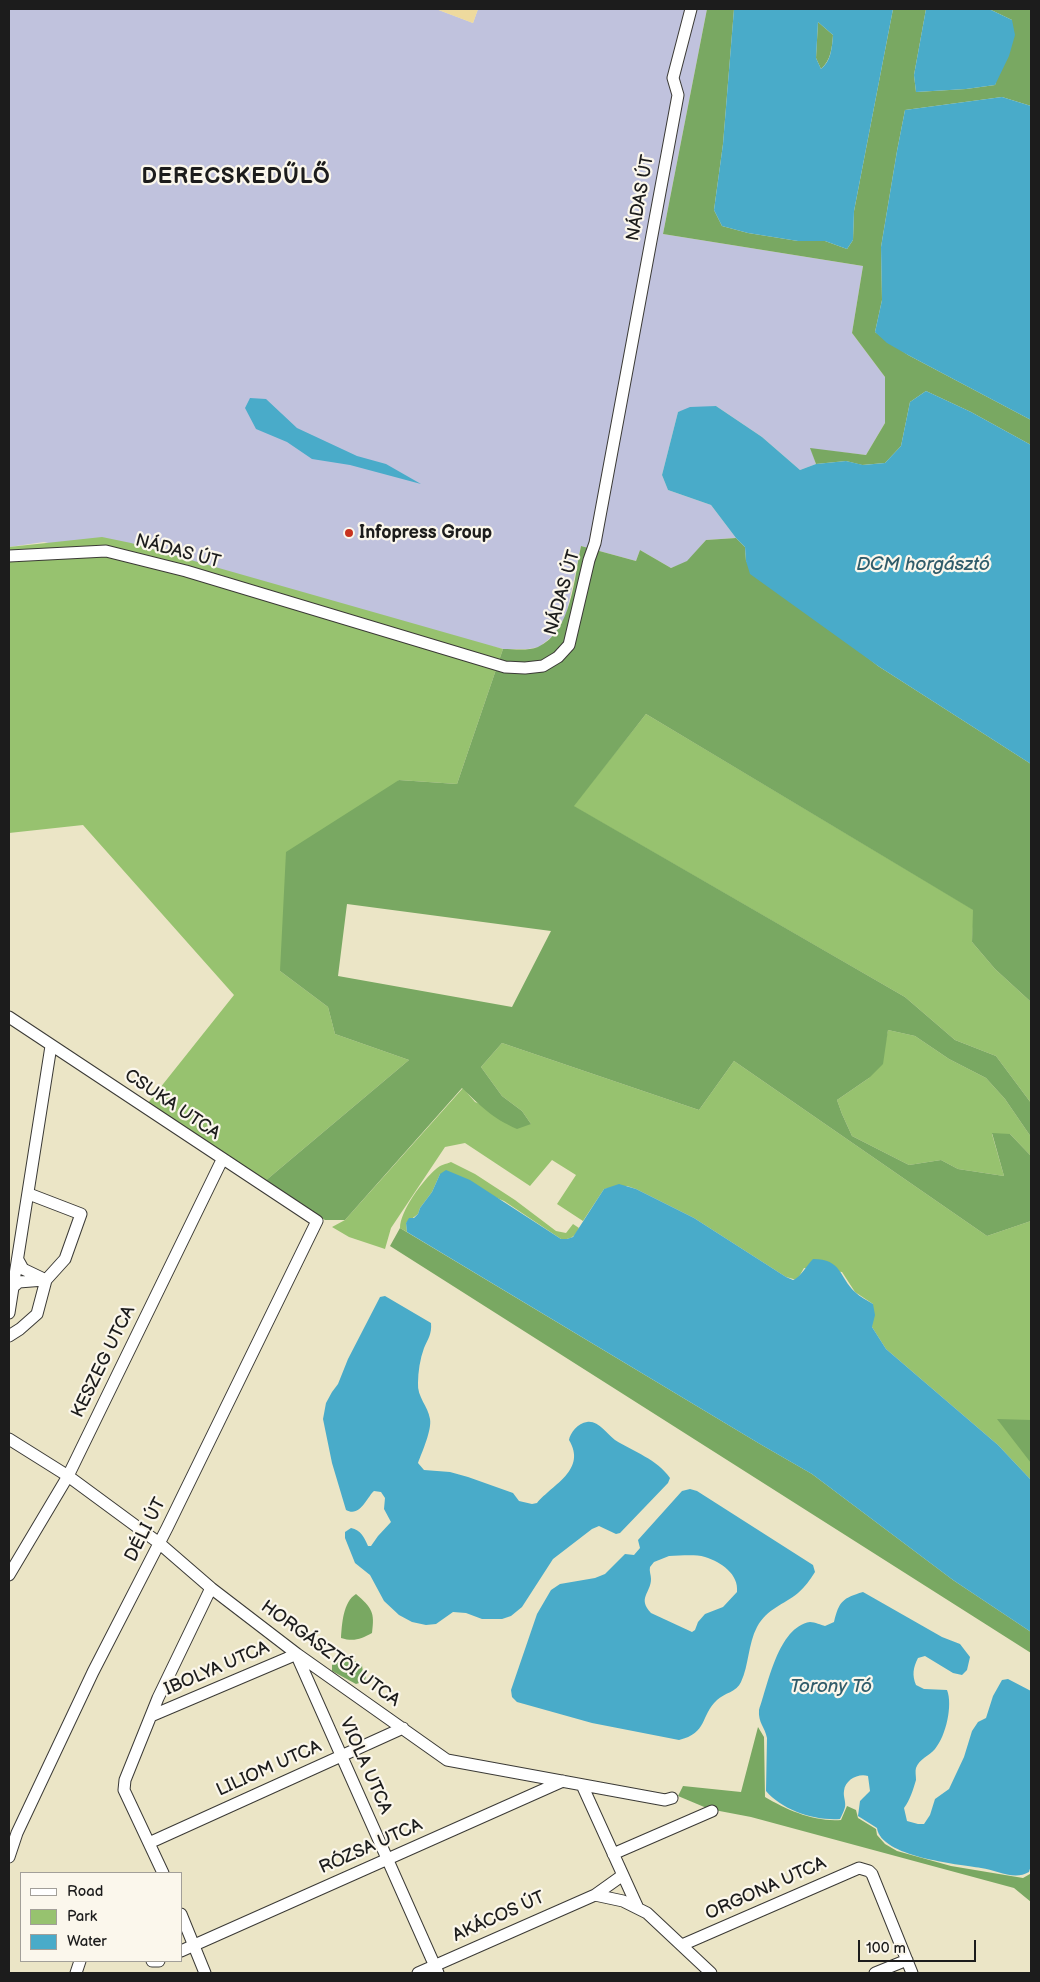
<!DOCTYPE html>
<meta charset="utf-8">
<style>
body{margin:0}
#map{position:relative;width:1040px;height:1982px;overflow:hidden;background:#ebe5c6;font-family:"Balsamiq Sans",sans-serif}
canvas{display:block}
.frame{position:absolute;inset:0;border:10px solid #1c1c1c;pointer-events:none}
.legend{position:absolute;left:20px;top:1872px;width:162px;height:90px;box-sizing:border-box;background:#fbf7ec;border:1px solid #a29f99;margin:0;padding:6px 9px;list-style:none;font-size:15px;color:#1c1c1c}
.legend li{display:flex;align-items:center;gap:10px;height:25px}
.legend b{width:25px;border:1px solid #a29f99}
.scale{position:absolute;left:858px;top:1940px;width:118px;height:22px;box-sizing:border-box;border:2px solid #1c1c1c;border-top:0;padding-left:6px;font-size:15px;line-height:18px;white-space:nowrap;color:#1c1c1c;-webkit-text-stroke:4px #fbf7ec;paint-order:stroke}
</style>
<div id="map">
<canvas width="1040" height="1982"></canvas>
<div class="frame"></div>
<ul class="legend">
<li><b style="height:6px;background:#fff"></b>Road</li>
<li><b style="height:14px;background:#97c26f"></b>Park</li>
<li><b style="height:14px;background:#49abc9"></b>Water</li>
</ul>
<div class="scale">100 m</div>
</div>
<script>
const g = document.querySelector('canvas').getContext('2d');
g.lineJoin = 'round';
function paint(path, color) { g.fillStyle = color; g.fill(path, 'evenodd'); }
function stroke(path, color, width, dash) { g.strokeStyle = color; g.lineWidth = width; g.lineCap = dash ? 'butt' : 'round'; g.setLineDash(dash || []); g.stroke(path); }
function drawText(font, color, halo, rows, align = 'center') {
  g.font = font + ' "Balsamiq Sans",sans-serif'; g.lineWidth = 4.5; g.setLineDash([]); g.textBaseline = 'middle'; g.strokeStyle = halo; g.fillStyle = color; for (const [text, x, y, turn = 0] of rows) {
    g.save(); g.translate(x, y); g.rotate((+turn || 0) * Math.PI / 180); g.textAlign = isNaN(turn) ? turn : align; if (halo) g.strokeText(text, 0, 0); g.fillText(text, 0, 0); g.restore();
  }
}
const industrial = new Path2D(`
 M9 9H436L473 23 478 9H707L663 234 863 266 852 333 885 377V423L866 455 811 449 816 464 800 470 762 437 716 406 678 412 662 475 668 490 711 505 736 538 706 540 687 562 671 568 640 550 636 561 581 546 566 616 554 635 539 647 528 649H503L44 542 9 547Z`);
const green = new Path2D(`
 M102 537 131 543 503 649 457 784 399 780 280 971 328 1007 335 1034 409 1060 264 1182 148 1103 234 995 83 825 9 833V547Z
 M646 714 974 910 972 942 995 969 1031 1002V1103L996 1056 955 1040 905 997 573 806Z
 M888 1030 915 1036 949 1059 986 1078 1005 1099 1031 1137V1156L1010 1134H992L1004 1176 958 1169 941 1160 909 1165 852 1136 842 1114 837 1100 869 1078 886 1039Z
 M502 1043 699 1110 734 1061 987 1236 1031 1221V1480L998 1445 886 1349 872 1327 873 1304 855 1292 842 1272 804 1268 797 1280 786 1277 694 1218 636 1189 627 1186 604 1189 583 1221 557 1204 576 1175 552 1160 530 1186 465 1143 445 1147 391 1228 385 1249 349 1237 332 1227 345 1220 463 1088 475 1102 531 1124 522 1111 502 1096 481 1067Z
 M451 1162 475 1174 515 1200 556 1231 566 1233 573 1224 579 1228C575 1237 570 1240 561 1239L504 1201 440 1174 432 1192 420 1208 418 1214 406 1223 407 1232 400 1228C400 1211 423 1180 436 1169 440 1165 446 1164 451 1162Z`);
const forest = new Path2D(`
 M707 9H734L723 144 714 210 722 226 748 233 798 241H825L847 249 853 240 854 211 893 9H926L914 75 916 92 966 89 995 85 1012 20 989 9H1031V106L1002 97 905 110 897 151 881 247 882 300 875 332 908 355 1031 420V445L971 412 926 391 910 402 901 446 885 463 862 465 846 461 816 464 810 448 866 455 885 423V377L852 333 863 266 663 234Z
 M818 22 833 35C832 48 831 60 821 69L816 58Z
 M736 538 745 547 746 561 878 666 1031 764V1002L995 969 972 942 973 910 646 714 574 806 905 997 955 1040 996 1056 1031 1103V1137L1005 1099 986 1078 949 1059 915 1036 888 1030 883 1064 869 1078 837 1100 842 1114 852 1136 909 1165 941 1160 958 1169 1004 1176 992 1133 1010 1134 1031 1156V1221L987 1236 734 1061 699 1110 502 1043 481 1067 502 1096 522 1111 531 1124 517 1129C492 1118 482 1107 462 1088L345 1220H325L264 1182 409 1060 335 1034 328 1007 280 971 286 852 399 780 457 784 503 649C514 649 528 651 538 647 572 631 574 578 581 546L636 561 640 550 671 568 687 561 706 540ZM347 904 551 931 512 1007 338 976Z
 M400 1228 760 1444 812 1474 953 1580 1031 1632V1653L390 1246Z
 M997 1419 1031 1420V1463Z
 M356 1594C372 1608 375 1612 372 1633 361 1639 354 1642 341 1638 342 1624 343 1602 356 1594Z
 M338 1660 342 1662 357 1661 362 1665 363 1673 366 1676 365 1681 356 1684 332 1671V1665Z
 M758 1727 764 1737 765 1797C787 1810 814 1822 841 1820L847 1806 856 1810 858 1818 876 1829 877 1835 885 1844 897 1851 951 1866 1023 1878 1030 1874 1031 1871V1902L1014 1888 751 1817 709 1809 678 1796 683 1786 741 1792Z`);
const sand = new Path2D(`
 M436 9H478L473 23Z`);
const water = new Path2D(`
 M734 9H893L854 211 853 240 847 249 825 241H798L748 233 722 226 714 210 723 144ZM818 22 833 35C832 48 831 61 821 69L816 58Z
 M926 9H989L1012 20 1015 35 1009 56 995 85 966 89 916 92 914 75Z
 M1002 97 1031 106V420L908 355 887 343 875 332 882 300 881 247 897 151 905 110Z
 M926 391 971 412 1031 445V764L878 666 750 574 746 561 745 547 736 538 711 505 668 490 662 475 678 412 690 407 716 406 762 437 800 470 816 464 846 461 863 465 885 463 901 446 910 402Z
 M250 398 266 399 297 428 357 456 386 464 421 484 350 465 312 459 287 442 256 429 245 408Z
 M446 1170 470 1180 561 1239H567L573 1237 604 1189 619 1184 636 1189 694 1218 786 1277 793 1280C800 1278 807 1265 813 1259 842 1259 839 1277 855 1292 860 1297 867 1300 873 1304L875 1315 872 1327 886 1349 998 1445 1031 1480V1632L953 1580 812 1474 760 1444 407 1232 406 1223 409 1218H414L418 1214 420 1208 432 1192 440 1174Z
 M385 1296 431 1323C432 1334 428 1339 424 1348 420 1359 418 1372 418 1383 417 1397 428 1406 430 1419 432 1430 422 1452 418 1463L424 1470 450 1472 468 1477 513 1493 519 1501 532 1504 537 1503C553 1484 587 1470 569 1440 570 1433 578 1423 587 1422 598 1420 607 1434 615 1440 634 1452 657 1459 670 1478L668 1483 620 1533 616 1534 599 1526 592 1529 553 1559 522 1607 511 1616 502 1619H482L466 1613 453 1612 436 1624 426 1625 412 1622 399 1615 384 1601 370 1575 355 1563 345 1538V1532L351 1528C361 1530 364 1537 368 1546H371L378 1536 391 1522 384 1509 385 1498 381 1492 374 1491C367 1497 360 1518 346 1510L332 1463 323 1419 326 1403 332 1392 338 1384 348 1359 380 1297Z
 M690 1489 697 1491 813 1565 815 1572C810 1580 805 1587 798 1593 783 1605 768 1608 757 1627 748 1644 749 1665 741 1682 737 1692 724 1693 717 1700 700 1716 708 1733 679 1740L592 1723 517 1702 512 1697 511 1690 537 1614 551 1590 560 1584 595 1578 605 1574 625 1554 634 1555 640 1548 638 1540 682 1491ZM669 1556C680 1556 694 1554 705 1557 721 1562 739 1574 737 1592L723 1607 705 1614 698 1622 695 1630 692 1632 651 1613C637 1598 651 1593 651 1579 651 1575 649 1571 650 1567L654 1562Z
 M863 1592 942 1637 960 1644 970 1657 967 1670 962 1675 953 1673 925 1656 918 1658C913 1668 912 1675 916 1685L924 1689 947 1690C953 1705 946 1736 935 1749 929 1756 919 1759 916 1768 915 1771 916 1776 916 1780 913 1790 910 1800 904 1808L907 1821 918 1824H924L930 1815 935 1799 949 1789 964 1757 972 1731 978 1722 986 1718 993 1696 1002 1680 1008 1679 1031 1691V1865L1029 1872C1014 1881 997 1870 981 1868 957 1864 881 1857 877 1828L858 1816 860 1801 870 1791 868 1776C858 1773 845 1780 844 1791 843 1796 846 1802 845 1807 844 1811 842 1815 840 1819 815 1821 782 1810 766 1791L767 1738C765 1727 758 1723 759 1710 768 1685 778 1627 810 1622 815 1622 821 1625 825 1626L834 1622C839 1601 843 1598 863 1592Z`);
const minor = new Path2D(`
 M9 556 106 551 186 571 505 667 525 668 543 666 558 657 569 645 589 560 595 543 678 95 673 78 691 9
 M9 1017 317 1221 167 1528 93 1672 17 1833 9 1857
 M18 1260 23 1269 46 1280
 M13 1287 19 1282 44 1280
 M9 1313 51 1046
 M9 1336 20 1329 37 1314 46 1280 65 1259 81 1214 29 1194
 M9 1439 68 1476 159 1543 211 1588 297 1654 447 1760 665 1800 672 1798
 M9 1575 68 1476 222 1160
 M297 1656 438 1973
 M151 1716 297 1654
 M582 1785 637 1906
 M149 1843 403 1728
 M613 1854 712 1811
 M163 1873 124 1790 125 1780 158 1698 211 1588
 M595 1895 623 1875
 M181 1914 205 1973
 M682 1945 859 1868 869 1871 872 1874 912 1973
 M181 1951 563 1781
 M152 1961H159
 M76 1973 80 1961
 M418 1973 595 1895 623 1901 647 1913 711 1973
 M875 1973 907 1960`);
const markers = [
 [349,533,5,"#c8321e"]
];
const streetNames = [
 ["NÁDAS ÚT",641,198,-80],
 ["NÁDAS ÚT",178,552,15],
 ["NÁDAS ÚT",563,593,-74],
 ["CSUKA UTCA",172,1105,34],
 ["KESZEG UTCA",104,1362,-64],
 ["DÉLI ÚT",146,1530,-63],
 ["HORGÁSZTÓI UTCA",330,1654,36],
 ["IBOLYA UTCA",217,1669,-23],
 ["VIOLA UTCA",365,1766,66],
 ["LILIOM UTCA",269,1769,-24],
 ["RÓZSA UTCA",371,1847,-24],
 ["ORGONA UTCA",766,1889,-24],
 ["AKÁCOS ÚT",499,1917,-24]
];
const poiNames = [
 ["Infopress Group",359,533]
];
const waterNames = [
 ["DCM horgásztó",923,565],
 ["Torony Tó",831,1687]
];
const districtNames = [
 ["DERECSKEDŰLŐ",236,177]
];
paint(industrial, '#c0c2dd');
paint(green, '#97c26f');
paint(forest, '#79a862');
paint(sand, '#eeda9e');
paint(water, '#49abc9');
stroke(minor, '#3b3a36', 13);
stroke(minor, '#fff', 11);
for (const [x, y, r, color] of markers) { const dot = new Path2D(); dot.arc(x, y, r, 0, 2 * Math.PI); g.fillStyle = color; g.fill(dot); stroke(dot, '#fbf7ec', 2); }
drawText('18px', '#1c1c1c', '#fbf7ec', streetNames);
drawText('bold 18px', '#1c1c1c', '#fbf7ec', poiNames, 'left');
drawText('italic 19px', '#305c6a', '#fbf7ec', waterNames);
g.letterSpacing = '1px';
drawText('bold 22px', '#1c1c1c', '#fbf7ec', districtNames);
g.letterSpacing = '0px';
</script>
